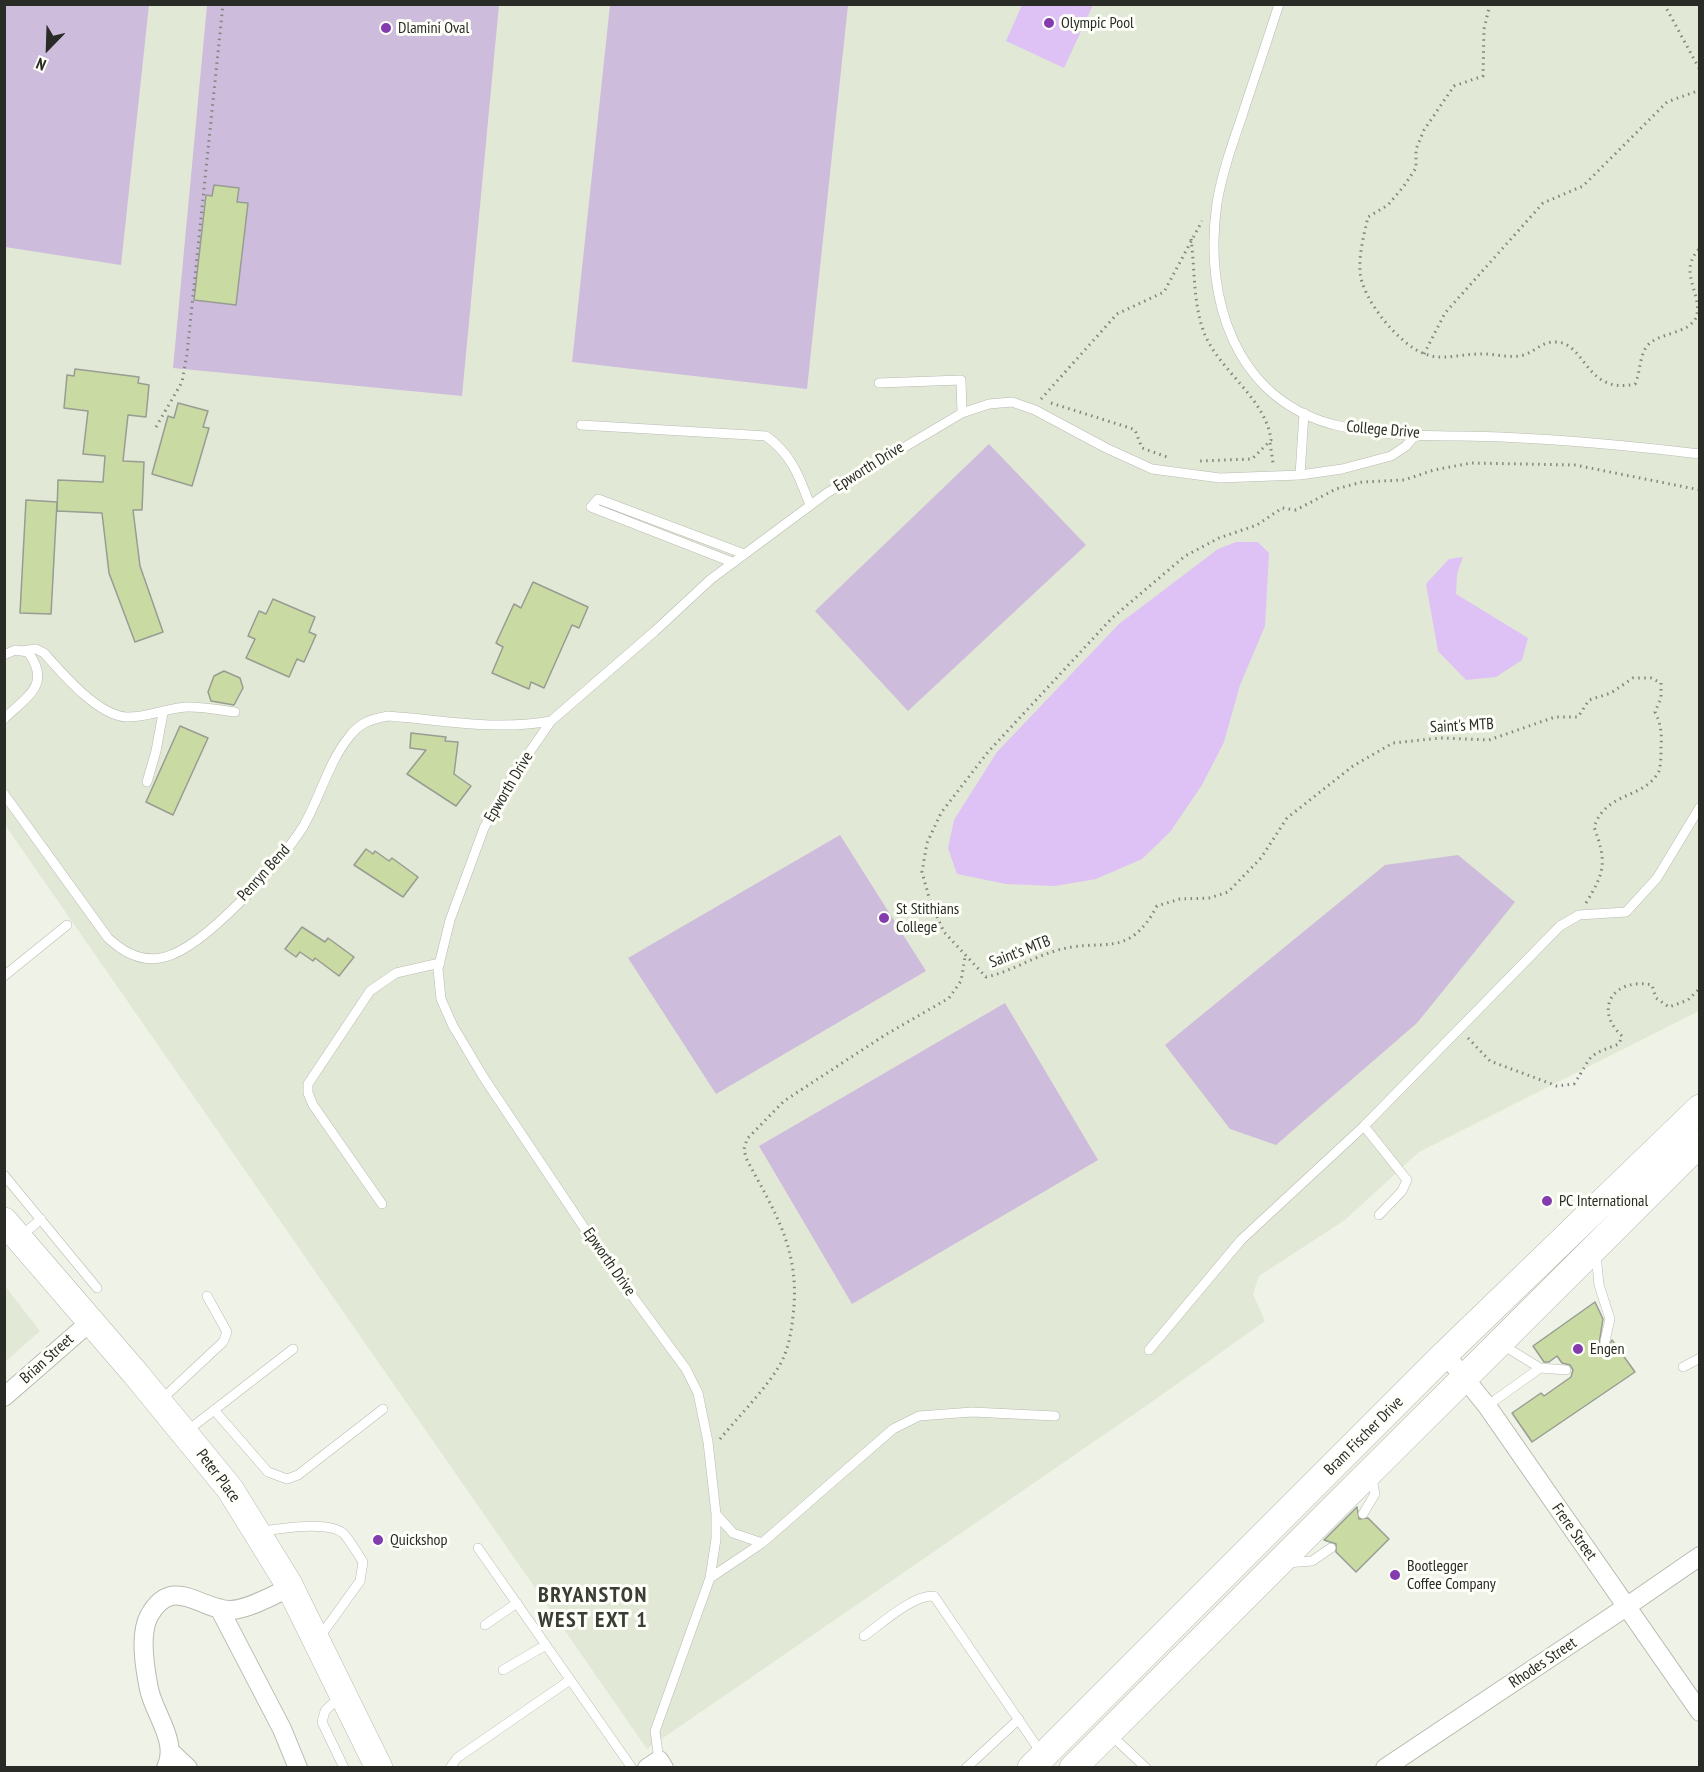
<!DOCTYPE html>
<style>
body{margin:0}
#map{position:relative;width:1704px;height:1772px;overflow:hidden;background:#eff3e7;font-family:"PT Sans Narrow",sans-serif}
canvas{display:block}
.frame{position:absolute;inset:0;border:6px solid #292b27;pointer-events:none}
.north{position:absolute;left:18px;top:18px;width:60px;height:60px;-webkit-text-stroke:4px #fdfff8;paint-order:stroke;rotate:203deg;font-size:16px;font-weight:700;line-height:24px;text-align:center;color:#292b27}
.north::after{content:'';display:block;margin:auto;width:21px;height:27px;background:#292b27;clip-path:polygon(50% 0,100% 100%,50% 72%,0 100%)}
</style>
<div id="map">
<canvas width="1704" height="1772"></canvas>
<div class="frame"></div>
<div class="north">N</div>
</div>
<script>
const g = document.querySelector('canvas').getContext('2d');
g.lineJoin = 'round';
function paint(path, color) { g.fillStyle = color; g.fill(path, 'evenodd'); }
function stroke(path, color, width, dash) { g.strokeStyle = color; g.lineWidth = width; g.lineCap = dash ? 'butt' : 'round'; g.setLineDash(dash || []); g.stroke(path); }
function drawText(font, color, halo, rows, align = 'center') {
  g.font = font + ' "PT Sans Narrow",sans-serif'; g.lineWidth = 6; g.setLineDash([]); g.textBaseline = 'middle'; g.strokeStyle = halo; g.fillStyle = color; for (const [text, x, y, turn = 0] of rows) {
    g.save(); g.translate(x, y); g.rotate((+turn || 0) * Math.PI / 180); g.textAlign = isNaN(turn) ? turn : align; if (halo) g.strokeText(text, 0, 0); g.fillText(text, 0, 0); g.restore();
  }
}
const built = new Path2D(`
 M4 5H1699V1011L1419 1152 1345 1220 1259 1276 1253 1294 1265 1321 1156 1399 647 1749 5 825Z
 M5 1286 40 1331 5 1362H4Z`);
const green = new Path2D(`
 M4 5H149L121 265 5 247Z
 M207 5H499L462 396 173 368Z
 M610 5H848L807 389 572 362Z
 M989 444 1086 545 908 711 815 611Z
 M840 835 926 971 716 1094 628 958Z
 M1458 855 1515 902 1417 1023 1276 1145 1230 1129 1165 1045 1385 865Z
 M1005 1003 1098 1160 852 1304 759 1146Z`);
const water = new Path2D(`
 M1022 5H1093L1064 68 1006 41Z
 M1236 542H1258L1269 553 1265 626 1240 685 1224 742 1202 785 1170 832 1142 859 1096 879 1055 886 1006 884 957 874 948 848 954 820 997 752 1119 624 1218 549Z
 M1463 557 1457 574 1456 594 1528 638 1522 660 1496 677 1466 680 1438 651 1426 584 1449 559Z`);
const building = new Path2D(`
 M214 185 239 188 237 202 248 203 236 305 194 300 206 195 212 196Z
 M75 369 139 377 138 383 149 385 146 417 128 415 123 461 144 462 142 510H133L140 566 163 632 135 642 109 573 102 513 57 511 58 480 103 482 105 456 83 454 88 411 64 408 67 375 74 376Z
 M178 403 208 411 203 427 209 428 192 486 152 474 168 416 174 418Z
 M26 500 57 502 51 614 20 613Z
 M533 582 588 607 579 628 572 625 544 688 531 682 529 689 492 673 503 647 496 643 514 604 521 608Z
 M273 599 315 617 309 632 316 635 304 662 297 659 289 677 246 658 255 639 248 636 259 611 266 614Z
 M224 671 240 678 243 688 234 705 211 701 208 692 214 676Z
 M180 726 208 738 173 815 146 802Z
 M411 733 446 737 445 741 458 742 454 774 471 786 456 806 407 774 426 750 410 748Z
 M366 849 373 854 375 851 389 861 392 858 418 877 403 897 354 865Z
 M302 927 325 942 328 938 354 957 339 976 315 958 313 961 300 952 296 957 285 949Z
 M1595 1302 1603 1319 1599 1344 1608 1347 1612 1340 1635 1372 1532 1442 1512 1413 1541 1393 1544 1396 1571 1377 1573 1370 1570 1365 1562 1363 1557 1356 1549 1362H1544L1533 1346Z
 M1357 1507 1359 1519 1368 1518 1389 1539 1356 1572 1336 1552V1544L1324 1540Z`);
const path = new Path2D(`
 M1490 4 1484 29 1483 76 1454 86 1424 130 1416 149V168L1404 186 1388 205 1368 217C1364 234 1359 253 1360 271 1361 298 1399 345 1425 354 1443 361 1460 354 1479 354 1493 353 1509 359 1524 355 1536 351 1542 341 1557 342 1586 344 1586 395 1635 384 1641 371 1639 355 1648 345 1660 332 1686 335 1696 318 1704 294 1676 272 1700 248
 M1664 4 1700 70
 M1191 239C1195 270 1193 306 1205 335 1221 372 1266 399 1271 440L1252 459 1200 461
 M1424 354 1445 313 1543 203 1583 186 1667 102 1700 90
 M1041 399 1117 314 1164 292 1202 221
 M1051 403 1130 428 1135 430 1142 448 1167 457
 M156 427 182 382 187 354 223 4
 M1270 443 1273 463
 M1586 903C1605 872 1607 862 1594 827 1607 790 1644 800 1659 771 1661 765 1661 754 1661 748 1662 734 1661 724 1655 712L1661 698V683L1651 678H1633L1611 693 1589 700 1578 717H1555L1489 740 1441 738 1393 743 1353 766 1287 818 1261 858 1228 892 1209 898 1180 899 1157 906C1127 962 1101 936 1055 951 1031 958 1010 972 986 977L944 932 930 901 922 872 927 843 941 813 988 752 1112 618 1185 556 1219 538 1257 525 1282 508 1296 510 1336 489 1362 482 1404 480 1434 470 1471 463 1575 465 1700 490
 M1468 1038 1490 1061 1557 1086 1574 1084C1594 1054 1584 1057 1619 1044L1622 1036C1592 1008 1615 977 1652 985L1656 998 1669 1007 1688 1000 1700 988
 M720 1439C739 1416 762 1393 778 1368 788 1352 791 1334 793 1316 801 1250 775 1213 746 1158L744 1149 747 1139 784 1101 885 1035 949 998 961 981 965 957`);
const lane = new Path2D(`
 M1279 4C1267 42 1254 79 1242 116 1232 145 1222 173 1217 203 1203 298 1235 402 1339 426 1390 438 1448 435 1501 437 1568 440 1633 446 1700 454
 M879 383 961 380 962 413
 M581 425 766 436C792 455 799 476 810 505
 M1300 475 1304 413
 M732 562 591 507 598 499 744 554
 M21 651 36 649 44 653C62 673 97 715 126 717 147 718 168 707 189 707 204 707 220 710 235 712
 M4 655 15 650 28 652C52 685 27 696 4 719
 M147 782 156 751 163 713
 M4 794 108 938C124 953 143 963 165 957 205 947 281 862 303 827 320 798 328 763 349 737 359 723 371 719 388 716 443 720 496 731 551 721
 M4 976 67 925
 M1364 1126 1407 1180 1402 1191 1379 1215
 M4 1175 97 1288
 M382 1204 313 1105 308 1093V1084L370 991 396 973 440 963
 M20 1237 41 1219
 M1596 1254 1599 1285 1610 1319 1605 1341
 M1501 1344 1540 1368
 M1149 1350 1241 1240 1364 1126 1560 926 1579 915 1626 912 1657 878 1700 807
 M1683 1367 1700 1358
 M161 1400 223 1342 227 1332 207 1296
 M1487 1406 1540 1368 1566 1370
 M214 1410 268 1472 287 1479 298 1475 383 1409
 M187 1431 293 1349
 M716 1514 733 1533 762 1543
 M1363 1514 1375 1494 1371 1475
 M261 1531C281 1529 329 1520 344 1534 351 1542 357 1553 363 1562L360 1581 319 1638
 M478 1548 632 1768
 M1287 1563 1312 1561 1331 1548
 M710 1578 762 1543 893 1429 919 1416 972 1412 1055 1416
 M485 1625 517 1603
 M864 1636C881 1624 914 1594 934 1596L1042 1754
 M503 1670 546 1645
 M336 1700 325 1711 322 1722 344 1768
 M1110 1734 1146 1768
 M659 1760 655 1731 710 1578 716 1539V1514L708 1442 698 1393 686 1369 605 1259 484 1078 453 1026 441 999 438 969 450 920 484 828 511 779 551 721 655 631 711 579 827 493 962 413 989 404 1012 402 1035 410 1106 448 1152 469 1220 478 1300 475 1342 469 1391 456 1406 446 1417 433
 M450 1768 457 1758 570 1680
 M966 1768 1019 1719`);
const street = new Path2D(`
 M1445 1354 1487 1406 1700 1712
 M4 1397 90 1322
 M219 1608 282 1729 298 1768
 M171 1752 188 1768
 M166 1768C179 1742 154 1714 149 1689 145 1669 139 1635 149 1616 173 1573 201 1611 231 1610 248 1609 267 1598 283 1591
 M647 1768 659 1760 664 1768
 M1385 1768 1626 1607 1700 1556`);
const secondary = new Path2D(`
 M4 1221 135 1373 230 1489 288 1583 379 1768
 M1031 1768 1445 1354 1700 1108
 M1073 1768 1700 1143`);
const markers = [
 [1049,23,6,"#833bae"],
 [386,28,6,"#833bae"],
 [884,918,6,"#833bae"],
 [1547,1201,6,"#833bae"],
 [1578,1349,6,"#833bae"],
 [378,1540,6,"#833bae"],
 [1395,1575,6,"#833bae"]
];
const poiNames = [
 ["Olympic Pool",1061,23],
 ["Dlamini Oval",398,28],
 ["St Stithians",896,909],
 ["College",896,927],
 ["PC International",1559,1201],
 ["Engen",1590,1349],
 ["Quickshop",390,1540],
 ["Bootlegger",1407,1566],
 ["Coffee Company",1407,1584]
];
const streetNames = [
 ["College Drive",1383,430,5],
 ["Epworth Drive",869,467,-32],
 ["Saint's MTB",1462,726,-3],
 ["Epworth Drive",509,787,-59],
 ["Penryn Bend",264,873,-48],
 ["Saint's MTB",1020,952,-21],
 ["Epworth Drive",609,1262,55],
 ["Brian Street",47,1359,-42],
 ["Bram Fischer Drive",1364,1436,-45],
 ["Peter Place",218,1476,53],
 ["Frere Street",1574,1532,55],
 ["Rhodes Street",1543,1663,-34]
];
const districtNames = [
 ["BRYANSTON",593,1596],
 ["WEST EXT 1",593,1621]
];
paint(built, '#e2e8d6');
paint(green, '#cebcdc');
paint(water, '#dec1f5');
paint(building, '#c9dba3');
stroke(building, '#989c92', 1.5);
stroke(lane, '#b7bbb0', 10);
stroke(street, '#b7bbb0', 20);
stroke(secondary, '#b7bbb0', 28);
stroke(path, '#83867e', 3, [1.5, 4.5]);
stroke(lane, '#fff', 9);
stroke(street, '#fff', 18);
stroke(secondary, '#fff', 27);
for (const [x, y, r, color] of markers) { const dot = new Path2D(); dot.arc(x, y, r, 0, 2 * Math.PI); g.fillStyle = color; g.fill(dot); stroke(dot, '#fdfff8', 2); }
drawText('16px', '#292b27', '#fdfff8', poiNames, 'left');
drawText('16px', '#292b27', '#fdfff8', streetNames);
g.letterSpacing = '1.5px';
drawText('bold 22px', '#3a3d34', '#fdfff8', districtNames);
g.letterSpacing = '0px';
</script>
